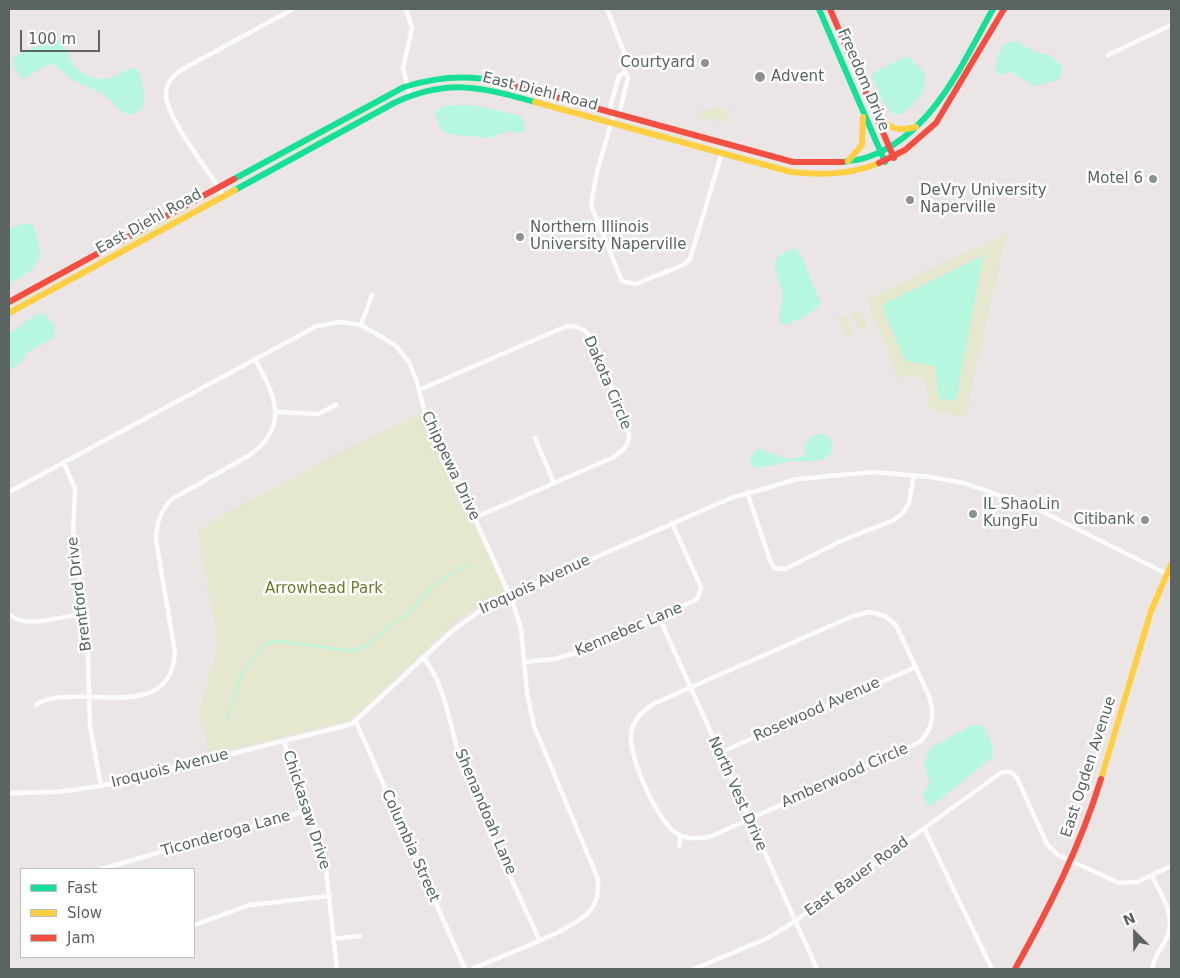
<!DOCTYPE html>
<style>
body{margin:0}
#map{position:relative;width:1180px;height:978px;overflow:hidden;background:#ece5e5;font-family:"DejaVu Sans",sans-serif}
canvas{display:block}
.frame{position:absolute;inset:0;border:10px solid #5a6462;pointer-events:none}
.legend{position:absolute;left:20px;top:868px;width:175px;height:90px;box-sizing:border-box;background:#fff;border:1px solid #bdc1c0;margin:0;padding:6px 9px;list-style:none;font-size:15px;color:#5a6462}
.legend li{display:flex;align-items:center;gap:10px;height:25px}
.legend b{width:25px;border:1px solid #bdc1c0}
.north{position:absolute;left:1110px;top:908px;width:50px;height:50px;-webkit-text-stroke:4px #fff;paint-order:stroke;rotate:337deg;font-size:14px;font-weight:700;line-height:20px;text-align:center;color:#5a6462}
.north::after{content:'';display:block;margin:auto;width:18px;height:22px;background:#5a6462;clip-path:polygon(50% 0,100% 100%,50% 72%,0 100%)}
.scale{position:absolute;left:20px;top:30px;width:80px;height:22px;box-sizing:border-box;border:2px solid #5a6462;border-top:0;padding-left:6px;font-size:15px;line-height:18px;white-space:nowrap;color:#5a6462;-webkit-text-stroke:4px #fff;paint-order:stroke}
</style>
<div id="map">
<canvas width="1180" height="978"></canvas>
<div class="frame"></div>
<ul class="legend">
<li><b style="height:6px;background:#16e098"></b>Fast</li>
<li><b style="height:6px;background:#ffcf43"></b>Slow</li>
<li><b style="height:6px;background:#f24e42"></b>Jam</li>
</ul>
<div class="north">N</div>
<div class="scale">100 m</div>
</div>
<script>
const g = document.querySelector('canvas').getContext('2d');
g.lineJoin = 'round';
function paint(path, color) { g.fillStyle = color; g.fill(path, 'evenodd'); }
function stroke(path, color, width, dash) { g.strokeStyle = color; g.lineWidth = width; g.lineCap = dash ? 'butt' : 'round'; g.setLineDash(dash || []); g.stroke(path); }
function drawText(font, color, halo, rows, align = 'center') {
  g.font = font + ' "DejaVu Sans",sans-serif'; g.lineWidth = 5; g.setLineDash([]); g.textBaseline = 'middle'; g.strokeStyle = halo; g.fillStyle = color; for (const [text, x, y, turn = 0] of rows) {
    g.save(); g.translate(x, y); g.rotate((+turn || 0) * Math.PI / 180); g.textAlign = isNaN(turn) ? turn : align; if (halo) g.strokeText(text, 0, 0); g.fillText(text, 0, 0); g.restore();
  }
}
const green = new Path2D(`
 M474 80 506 86 600 112 480 85 446 84 420 89 419 88Z
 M397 94 362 117 234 185 269 166 282 156Z
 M715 107 729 111 730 115 727 123 697 116 698 113Z
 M627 123 710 143 662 134 626 124Z
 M210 195 170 222 97 262 138 235Z
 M1007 233 965 417 929 409 925 378 898 376 866 299Z
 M73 270 74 271 9 310 18 300Z
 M860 310 868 327 860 331 851 313Z
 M846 316 854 333 846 337 838 319Z
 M423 412 432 436 450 466 506 591 480 605 456 621 351 720 210 755 199 714 215 653 216 630 197 530 327 459Z`);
const water = new Path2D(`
 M57 39C70 49 69 67 86 75 92 77 99 80 105 79 125 76 138 51 143 88 145 96 145 103 141 110L131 115 122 112 105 95 73 80 53 64 47 65 25 78 19 77 13 63 15 56 46 42Z
 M1015 41 1038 53 1051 56 1062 66 1061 77 1055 81 1034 86 1011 72 998 75 995 69 998 55 1004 44Z
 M907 56 924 71C931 89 913 107 899 115L893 114 880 98 878 89 871 76 878 70Z
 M454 105H473L521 116 525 125 524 133 506 131V133L498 134 491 138 447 134 439 126 435 112 442 107Z
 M22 224H31L34 227 41 255 32 270 9 284V229Z
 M794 248 799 251 821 303C815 311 793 325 782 325L779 319 783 296 774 266 778 256Z
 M983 256 956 400 939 399 935 366 905 361 882 305Z
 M44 313 55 326 54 337 28 352 20 363 9 371V334L35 315Z
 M822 434C827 436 832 439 832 445 834 467 803 459 790 461 779 463 768 467 756 468L750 464 752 454 758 449 788 459 802 457 806 454 804 449C805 439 814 434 822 434Z
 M973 725H981C988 733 995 746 993 757L934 804 928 806 922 794 930 784 924 764 930 748Z`);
const stream = new Path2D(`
 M228 717 241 675 265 644 277 641 352 651 368 645 392 624 409 614 432 586 468 564`);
const street = new Path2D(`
 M406 9 412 28 403 68 410 95
 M607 9 627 60 625 71 628 78 620 110 614 113 597 172 591 205 622 281 636 284 683 265 690 259 722 153
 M1108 55 1171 25
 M614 113 610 107 619 76 625 71
 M224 196C211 173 167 120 166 95 166 84 172 76 181 70L293 9
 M361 325 372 295
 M419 390 567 326C574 326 583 328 588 334 595 341 630 430 629 438 627 448 620 453 612 458L474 518
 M277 412 318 414 336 405
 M535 438 554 483
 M64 463 75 489 73 538 87 623 90 726 101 786
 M9 492 317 326 340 322 361 325 395 345 409 362 416 379 428 424 455 475 513 603 521 629 527 693 534 726 598 879C599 891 597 903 589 912 574 930 497 958 472 969
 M747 492 771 563 775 568 785 569 841 541 894 520 903 513 909 503 914 475
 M869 612 885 616 896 625 929 696C935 714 933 728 920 742L712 836C700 839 687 840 676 833 657 821 628 755 631 734 633 721 642 711 653 704L853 616Z
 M9 614C24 630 64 616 85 613
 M659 617 817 969
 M423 657C448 689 449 727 462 764 484 824 513 881 539 939
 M524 662 554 659 582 651 696 600 699 595 701 587 672 523
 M36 705C72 679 171 729 175 652L156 540C156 524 160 511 172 499L248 456C291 427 275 396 255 359
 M356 722 465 969
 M284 741 298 791 317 836 325 862 337 969
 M719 753 916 667
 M9 793 58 792 101 786 352 724 451 632 489 604 731 498 798 479 873 472 930 477 964 483 1035 508 1171 576
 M924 828 992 969
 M679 846 681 835
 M101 869 306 811
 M194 925 250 905 330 896
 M333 939 360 936
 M694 969 768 938 794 922 1002 772H1011L1017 778 1047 844 1058 855 1119 883 1137 882 1171 866
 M1152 969C1153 959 1160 950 1165 941 1178 918 1162 896 1152 876`);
const fast = new Path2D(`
 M819 9 885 162
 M842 162C850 161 860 160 868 157 932 135 962 64 993 9
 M234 179 404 87C436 77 468 74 500 82
 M235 190 394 103C448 78 480 87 535 102`);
const slow = new Path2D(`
 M535 102 791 172C821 175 850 175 879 163
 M880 117C890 130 901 131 916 127
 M848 161 862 145 863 117
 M9 313 235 190
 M1101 779 1151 611 1171 565`);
const jam = new Path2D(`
 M830 9 894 158
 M500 82 793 162H842
 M879 163 905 150 936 123 1004 9
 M9 302 234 179
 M1015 969C1049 908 1080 847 1101 779`);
const markers = [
 [705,63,5,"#8d9190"],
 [760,77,6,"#8d9190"],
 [1153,179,5,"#8d9190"],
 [910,200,5,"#8d9190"],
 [520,237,5,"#8d9190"],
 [973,514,5,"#8d9190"],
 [1145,520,5,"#8d9190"]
];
const poiNames = [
 ["Courtyard",695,63,"right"],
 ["Advent",771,77],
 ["Motel 6",1143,179,"right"],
 ["DeVry University",920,191],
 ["Naperville",920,208],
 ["Northern Illinois",530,228],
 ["University Naperville",530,245],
 ["IL ShaoLin",983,505],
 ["KungFu",983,522],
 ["Citibank",1135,520,"right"]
];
const streetNames = [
 ["Freedom Drive",863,80,67],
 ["East Diehl Road",540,92,14],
 ["East Diehl Road",149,222,-29],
 ["Dakota Circle",607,383,67],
 ["Chippewa Drive",450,466,65],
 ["Iroquois Avenue",535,585,-25],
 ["Brentford Drive",80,594,-97],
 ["Kennebec Lane",629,630,-23],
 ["Rosewood Avenue",817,710,-24],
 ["East Ogden Avenue",1089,767,-72],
 ["Iroquois Avenue",170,769,-14],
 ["Amberwood Circle",845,776,-24],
 ["North Vest Drive",737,794,66],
 ["Chickasaw Drive",306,810,72],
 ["Shenandoah Lane",485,812,67],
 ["Ticonderoga Lane",226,834,-16],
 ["Columbia Street",410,846,66],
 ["East Bauer Road",857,877,-36]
];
const parkNames = [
 ["Arrowhead Park",324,589]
];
paint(green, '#e5e7ce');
paint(water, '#b8f7df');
stroke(stream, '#b8f7df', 2);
stroke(street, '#fcfbfb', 4.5);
stroke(fast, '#16e098', 6);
stroke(slow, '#ffcf43', 6);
stroke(jam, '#f24e42', 6);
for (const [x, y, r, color] of markers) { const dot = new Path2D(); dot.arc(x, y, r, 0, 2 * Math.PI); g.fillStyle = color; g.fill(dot); stroke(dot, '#fff', 2); }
drawText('15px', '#5a6462', '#fff', poiNames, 'left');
drawText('15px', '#5a6462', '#fff', streetNames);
drawText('15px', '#697c2a', '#fff', parkNames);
</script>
